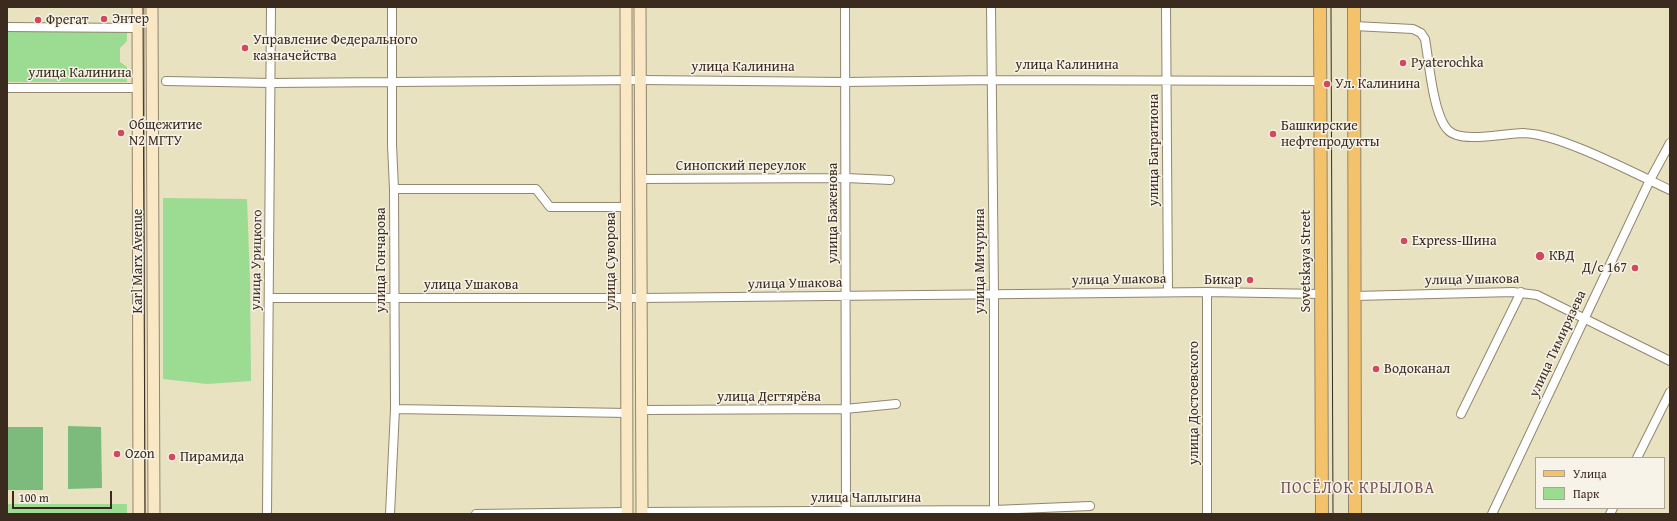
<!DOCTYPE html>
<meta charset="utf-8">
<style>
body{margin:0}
#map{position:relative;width:1677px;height:521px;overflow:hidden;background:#e8e2c0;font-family:"Gentium Book Plus",serif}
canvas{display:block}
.frame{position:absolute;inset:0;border:8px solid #3b2a1e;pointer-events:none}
.legend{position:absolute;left:1535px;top:457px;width:130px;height:52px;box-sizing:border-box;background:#f7f3e8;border:1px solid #aca397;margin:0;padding:5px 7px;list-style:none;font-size:12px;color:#3b2a1e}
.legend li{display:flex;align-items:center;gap:8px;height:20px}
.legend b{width:20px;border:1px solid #aca397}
.scale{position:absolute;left:12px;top:491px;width:100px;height:18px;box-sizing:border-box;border:2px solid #3b2a1e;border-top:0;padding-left:5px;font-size:12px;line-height:14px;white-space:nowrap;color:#3b2a1e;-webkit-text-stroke:3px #f7f3e8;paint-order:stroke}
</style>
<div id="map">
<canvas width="1677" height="521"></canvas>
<div class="frame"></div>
<ul class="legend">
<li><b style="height:5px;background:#f3c26a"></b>Улица</li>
<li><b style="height:11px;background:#9bdb92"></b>Парк</li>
</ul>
<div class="scale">100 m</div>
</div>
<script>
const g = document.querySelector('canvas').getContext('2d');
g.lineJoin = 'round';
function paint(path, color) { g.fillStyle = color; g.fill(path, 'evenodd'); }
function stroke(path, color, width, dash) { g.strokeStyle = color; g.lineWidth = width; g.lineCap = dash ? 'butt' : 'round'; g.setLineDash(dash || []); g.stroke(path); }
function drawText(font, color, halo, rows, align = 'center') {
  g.font = font + ' "Gentium Book Plus",serif'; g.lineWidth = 3; g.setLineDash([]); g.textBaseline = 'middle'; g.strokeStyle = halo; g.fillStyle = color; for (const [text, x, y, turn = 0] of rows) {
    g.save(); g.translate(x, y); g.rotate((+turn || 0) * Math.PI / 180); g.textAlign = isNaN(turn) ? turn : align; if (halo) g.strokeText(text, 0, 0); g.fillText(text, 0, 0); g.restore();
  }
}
const green = new Path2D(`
 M7 29H127V41L120 48V62L127 67V82H7Z
 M163 198 247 199 250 282 251 381 207 384 163 379Z
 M7 504H127V514H7Z`);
const forest = new Path2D(`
 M68 426 101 427 102 488 68 489Z
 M7 427H43V490H7Z`);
const street = new Path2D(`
 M845 7 846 514
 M991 7 994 294V514
 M1166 7 1168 292
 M1354 26 1413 29 1421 33 1425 39C1429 61 1433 115 1448 130 1461 144 1505 133 1523 133 1544 134 1564 142 1584 150 1613 162 1641 176 1670 190
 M7 27 138 28
 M166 81 271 83 641 80 845 82 991 80 1320 81
 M7 88H138
 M641 179 846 178 890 180
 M394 189H536L550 207H626
 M1207 292V514
 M1355 296 1513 292 1537 295 1670 361
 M269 298H641L1207 292 1322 294
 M395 409 627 413
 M641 410 845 409 896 404
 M1461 414 1521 292
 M1637 458 1670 392
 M642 512 994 510 1090 506
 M267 514 271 7
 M390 514 395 409 394 189 392 145V7
 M476 514 627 512
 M1492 514 1650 180 1670 143
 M1610 514 1613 508`);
const secondary = new Path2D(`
 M138 7 139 514
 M152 7 154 514
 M626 7 627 514
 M640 7 642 514`);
const primary = new Path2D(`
 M1320 7 1322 514
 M1354 7 1355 514`);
const tram = new Path2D(`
 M143 7 145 514
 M1331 7 1333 514`);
const markers = [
 [104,19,4,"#d1495b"],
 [38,20,4,"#d1495b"],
 [245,48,4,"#d1495b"],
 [1403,63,4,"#d1495b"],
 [1327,84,4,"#d1495b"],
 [121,133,4,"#d1495b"],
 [1273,134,4,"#d1495b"],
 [1404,241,4,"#d1495b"],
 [1540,256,5,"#d1495b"],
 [1635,268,4,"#d1495b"],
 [1250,280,4,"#d1495b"],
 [1376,369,4,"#d1495b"],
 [117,454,4,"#d1495b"],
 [172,457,4,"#d1495b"]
];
const poiNames = [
 ["Энтер",112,19],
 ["Фрегат",46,20],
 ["Управление Федерального",253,40],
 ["казначейства",253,56],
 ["Pyaterochka",1411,63],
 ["Ул. Калинина",1335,84],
 ["Общежитие",129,125],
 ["N2 МГТУ",129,141],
 ["Башкирские",1281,126],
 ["нефтепродукты",1281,142],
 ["Express-Шина",1412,241],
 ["КВД",1549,256],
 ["Д/с 167",1627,268,"right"],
 ["Бикар",1242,280,"right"],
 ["Водоканал",1384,369],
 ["Ozon",125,454],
 ["Пирамида",180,457]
];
const streetNames = [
 ["улица Калинина",1067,65],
 ["улица Калинина",743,67],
 ["улица Калинина",80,73],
 ["улица Багратиона",1154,150,-90],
 ["Синопский переулок",741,166],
 ["улица Баженова",833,213,-90],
 ["улица Урицкого",257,260,-89],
 ["улица Гончарова",381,260,-90],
 ["Karl Marx Avenue",138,261,-90],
 ["улица Суворова",611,261,-90],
 ["улица Мичурина",980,261,-90],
 ["Sovetskaya Street",1306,261,-90],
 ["улица Ушакова",1119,280,-1],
 ["улица Ушакова",1472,280,-1],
 ["улица Ушакова",795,284,-1],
 ["улица Ушакова",471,285],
 ["улица Тимирязева",1558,344,-65],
 ["улица Дегтярёва",769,397],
 ["улица Достоевского",1194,403,-90],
 ["улица Чаплыгина",866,498]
];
const quarterNames = [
 ["ПОСЁЛОК КРЫЛОВА",1358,489]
];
paint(green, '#9bdb92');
paint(forest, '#7cbb7c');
stroke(street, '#92866f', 10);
stroke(secondary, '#92866f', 13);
stroke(primary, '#92866f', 14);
stroke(street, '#fff', 8);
stroke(secondary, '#fae7c3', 11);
stroke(primary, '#f3c26a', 12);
stroke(tram, '#3b2a1e', 1);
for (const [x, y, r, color] of markers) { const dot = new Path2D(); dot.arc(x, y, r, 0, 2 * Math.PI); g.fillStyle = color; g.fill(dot); stroke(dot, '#f7f3e8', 1.5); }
drawText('14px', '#3b2a1e', '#f7f3e8', poiNames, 'left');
drawText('14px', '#3b2a1e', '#f7f3e8', streetNames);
g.letterSpacing = '1px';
drawText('16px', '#765454', '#f7f3e8', quarterNames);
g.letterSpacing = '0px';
</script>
